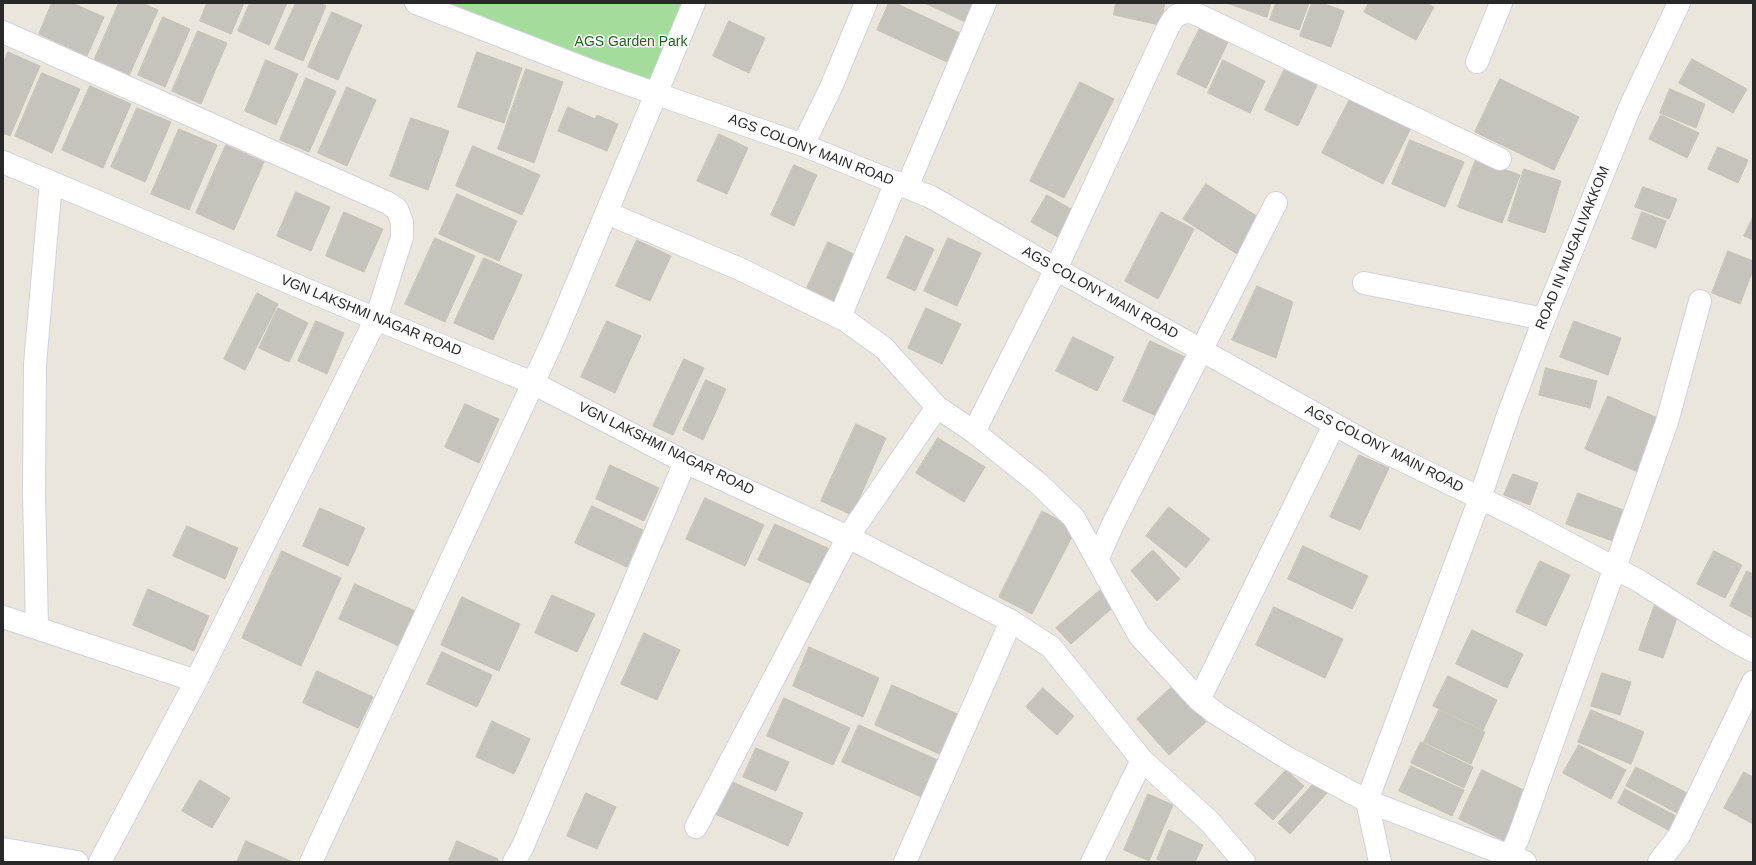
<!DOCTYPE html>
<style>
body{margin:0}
#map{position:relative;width:1756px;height:865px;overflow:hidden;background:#eae6db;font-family:Helvetica,sans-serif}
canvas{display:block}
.frame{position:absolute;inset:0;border:4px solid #282828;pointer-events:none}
</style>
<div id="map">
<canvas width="1756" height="865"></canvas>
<div class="frame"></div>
</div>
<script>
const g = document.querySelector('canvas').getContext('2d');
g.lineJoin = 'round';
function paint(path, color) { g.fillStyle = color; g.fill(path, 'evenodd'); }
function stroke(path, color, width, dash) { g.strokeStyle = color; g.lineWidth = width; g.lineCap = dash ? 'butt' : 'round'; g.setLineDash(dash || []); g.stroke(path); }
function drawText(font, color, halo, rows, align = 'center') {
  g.font = font + ' Helvetica,sans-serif'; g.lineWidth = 3; g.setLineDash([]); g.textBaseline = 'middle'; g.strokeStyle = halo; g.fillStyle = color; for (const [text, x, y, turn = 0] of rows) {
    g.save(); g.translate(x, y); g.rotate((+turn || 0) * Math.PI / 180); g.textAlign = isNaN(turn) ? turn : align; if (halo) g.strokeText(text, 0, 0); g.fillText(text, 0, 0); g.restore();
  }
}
const green = new Path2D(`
 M422 3H685L655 91Z`);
const building = new Path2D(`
 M52 3H72L104 17 87 56 39 34Z
 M119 3H142L158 10 128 78 93 63Z
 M207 3H244L231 34 200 21Z
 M250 3H287L269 45 238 31Z
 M296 3H319L326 6 303 61 275 49Z
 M889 3H895L960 33 947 62 877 30Z
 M925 3H975L966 22Z
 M1116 3H1165L1160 25 1114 15Z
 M1227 3H1271L1267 17Z
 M1276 3H1309L1299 30 1270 20Z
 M1312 3H1322L1344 11 1331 47 1300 36Z
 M1369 3H1426L1434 7 1416 40 1364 12Z
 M332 12 362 25 338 80 308 67Z
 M163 17 190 29 165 87 138 75Z
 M729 21 765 38 749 73 713 56Z
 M1201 26 1229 40 1206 88 1177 74Z
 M198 31 227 43 201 104 172 91Z
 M8 52 40 66 10 136 3 133V64Z
 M477 52 522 68 504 123 458 107Z
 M1692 59 1747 89 1733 113 1679 83Z
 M266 60 298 74 276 125 245 111Z
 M1223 60 1265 81 1250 113 1208 93Z
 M526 69 563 82 534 163 498 149Z
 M1284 70 1317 85 1298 126 1265 110Z
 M42 73 80 89 52 153 15 136Z
 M306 78 336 91 309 152 280 140Z
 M1500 79 1579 117 1554 170 1475 132Z
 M1080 82 1114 99 1064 198 1030 181Z
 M90 86 131 104 103 168 62 150Z
 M347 87 376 100 347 166 318 153Z
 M1670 89 1705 104 1696 128 1660 113Z
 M1351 97 1411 128 1383 184 1322 153Z
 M568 107 595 119 597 115 618 124 607 151 558 131Z
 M137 108 171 122 145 182 111 167Z
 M1661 115 1699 133 1687 158 1649 139Z
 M411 118 449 131 428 190 390 176Z
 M179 129 217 145 189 210 151 194Z
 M719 134 748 148 727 194 697 181Z
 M1410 140 1464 162 1445 207 1392 184Z
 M226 145 264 162 234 230 196 213Z
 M473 146 540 175 522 215 456 186Z
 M1718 147 1748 160 1738 183 1708 169Z
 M1476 159 1520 175 1502 223 1458 207Z
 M794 165 817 175 794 226 771 215Z
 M1524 169 1561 181 1545 233 1508 221Z
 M1206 184 1263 220 1240 256 1183 219Z
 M1643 187 1677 199 1669 219 1635 207Z
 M296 192 330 207 311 251 277 236Z
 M457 194 517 221 499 261 439 234Z
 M1047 195 1076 212 1061 239 1031 222Z
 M344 212 383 229 364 272 326 256Z
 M1161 212 1194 229 1158 299 1125 281Z
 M1642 212 1666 221 1656 248 1632 239Z
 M1753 217V240L1744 236Z
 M906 236 934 249 915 291 887 278Z
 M435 238 475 256 445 322 405 304Z
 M948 238 981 253 957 306 924 291Z
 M637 240 671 256 650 301 616 286Z
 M828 242 856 255 834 301 807 288Z
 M1728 251 1753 261V270L1740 304 1712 293Z
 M484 258 522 275 493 340 454 323Z
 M1257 286 1293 302 1276 358 1232 340Z
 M257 293 278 304 245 370 224 359Z
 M278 308 308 323 289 362 259 348Z
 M926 308 961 324 942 364 908 348Z
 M316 321 344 333 327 374 298 361Z
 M607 321 641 336 615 393 581 377Z
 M1574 321 1621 338 1608 375 1560 357Z
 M1073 337 1114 357 1097 391 1056 371Z
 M1150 341 1192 360 1165 420 1123 401Z
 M684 359 704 368 673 435 653 426Z
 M1546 368 1597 381 1590 408 1539 395Z
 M706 380 726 389 703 440 683 430Z
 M1608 396 1662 420 1640 473 1585 449Z
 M465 404 499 419 479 463 445 447Z
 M856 424 886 438 852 515 821 501Z
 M938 438 985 467 964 502 916 473Z
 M1359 455 1389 468 1360 530 1330 517Z
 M610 465 659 488 644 521 596 499Z
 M1513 474 1538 483 1530 505 1504 495Z
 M1578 493 1629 512 1618 543 1566 524Z
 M705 498 764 525 745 566 686 539Z
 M592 506 643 530 627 567 575 543Z
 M1169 507 1210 539 1186 568 1146 536Z
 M320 508 365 528 348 566 303 546Z
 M1042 511 1076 529 1032 614 999 597Z
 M775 524 834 551 818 587 758 560Z
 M187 526 238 548 225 579 173 556Z
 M1303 546 1368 576 1352 609 1288 579Z
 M1153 550 1180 579 1157 601 1131 571Z
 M282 551 341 578 301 666 242 638Z
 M1714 551 1742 565 1725 598 1697 584Z
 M1540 561 1570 575 1546 626 1516 612Z
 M1747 571 1753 574V618L1730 606Z
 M355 584 415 611 399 646 339 619Z
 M1104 587 1118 603 1071 644 1056 628Z
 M148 589 209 616 194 651 133 625Z
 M552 595 595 614 577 652 535 633Z
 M462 597 520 624 499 671 441 645Z
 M1655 604 1679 612 1663 658 1639 650Z
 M1274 607 1343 639 1325 678 1256 645Z
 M1472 630 1523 654 1507 688 1456 664Z
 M644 633 680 650 657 700 621 684Z
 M809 647 879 678 863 717 793 686Z
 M442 652 492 675 477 707 427 684Z
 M317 671 373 697 358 728 303 703Z
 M1602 673 1631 682 1620 715 1591 706Z
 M1448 676 1497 700 1483 730 1433 706Z
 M892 685 962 716 944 756 875 725Z
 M1173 686 1206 722 1169 755 1137 719Z
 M1043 688 1074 716 1057 735 1026 707Z
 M784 698 850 728 833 765 767 736Z
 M1439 710 1485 732 1471 764 1424 742Z
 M1591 710 1644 732 1631 764 1578 742Z
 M492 721 530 739 514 774 476 757Z
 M859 725 940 761 924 798 842 762Z
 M1421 742 1473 767 1464 788 1411 763Z
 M1579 745 1626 770 1611 799 1563 773Z
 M756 748 789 762 776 791 743 777Z
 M1411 766 1464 790 1452 816 1399 791Z
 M1636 767 1691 795 1681 815 1626 786Z
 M1286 770 1304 786 1273 820 1255 804Z
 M1482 770 1532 794 1509 843 1459 819Z
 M1744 772 1753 777V824L1724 808Z
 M200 780 230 798 212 828 182 811Z
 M730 781 803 813 788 846 715 814Z
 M1316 781 1327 793 1290 834 1278 823Z
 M1625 789 1680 818 1672 832 1618 803Z
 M586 793 616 807 597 849 567 836Z
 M1148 794 1173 805 1149 861 1124 850Z
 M1169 830 1203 845 1195 862H1164L1157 859Z
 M246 841 293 862H237Z
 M457 841 498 859 497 862H453L449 860Z`);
const minor = new Path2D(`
 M416 3 594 72 803 145 931 197 1056 269 1375 447 1517 516 1639 581 1729 638 1753 651
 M3 32 388 203 397 209 402 222V237L376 319 196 681 100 862
 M1477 62 1501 3
 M803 145 832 85 866 3
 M3 162 376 319 533 383 685 462 848 537 1011 621 1051 647 1142 760 1209 821 1244 862
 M907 187 985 3
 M607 213 740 269 845 320 884 348 937 407
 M1364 283 1544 319
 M840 317 896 182
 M974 432 1039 484 1074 518 1139 635 1199 700 1217 714 1284 756 1367 801 1525 862
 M1097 560 1113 524 1276 203
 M3 617 196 681
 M37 628 34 492 35 364 51 182
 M1199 700 1334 425
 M696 827 848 537 937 407 974 432 1056 269 1164 36C1171 22 1174 11 1192 12L1500 159
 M3 849 77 862
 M1510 856 1519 836 1667 422 1700 301
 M311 862 554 338 694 3
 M514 862 523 846 685 462
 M905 862 1011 621
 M1092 862 1142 760
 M1380 862 1367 801 1480 498 1508 415 1544 319 1630 107 1679 3
 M1659 862 1679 836 1753 682`);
const parkNames = [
 ["AGS Garden Park",631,42]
];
const streetNames = [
 ["AGS COLONY MAIN ROAD",811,150,21],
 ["ROAD IN MUGALIVAKKOM",1573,248,-68],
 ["AGS COLONY MAIN ROAD",1100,293,29],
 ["VGN LAKSHMI NAGAR ROAD",371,316,22],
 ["VGN LAKSHMI NAGAR ROAD",666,449,26],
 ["AGS COLONY MAIN ROAD",1384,449,27]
];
paint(green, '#a4dd9b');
paint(building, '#c5c3bb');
stroke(building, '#c5c2b5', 1);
stroke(minor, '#d1d0e0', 24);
stroke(minor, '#fff', 22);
drawText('14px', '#1f5f1f', '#fff', parkNames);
drawText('14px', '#282828', '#fff', streetNames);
</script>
